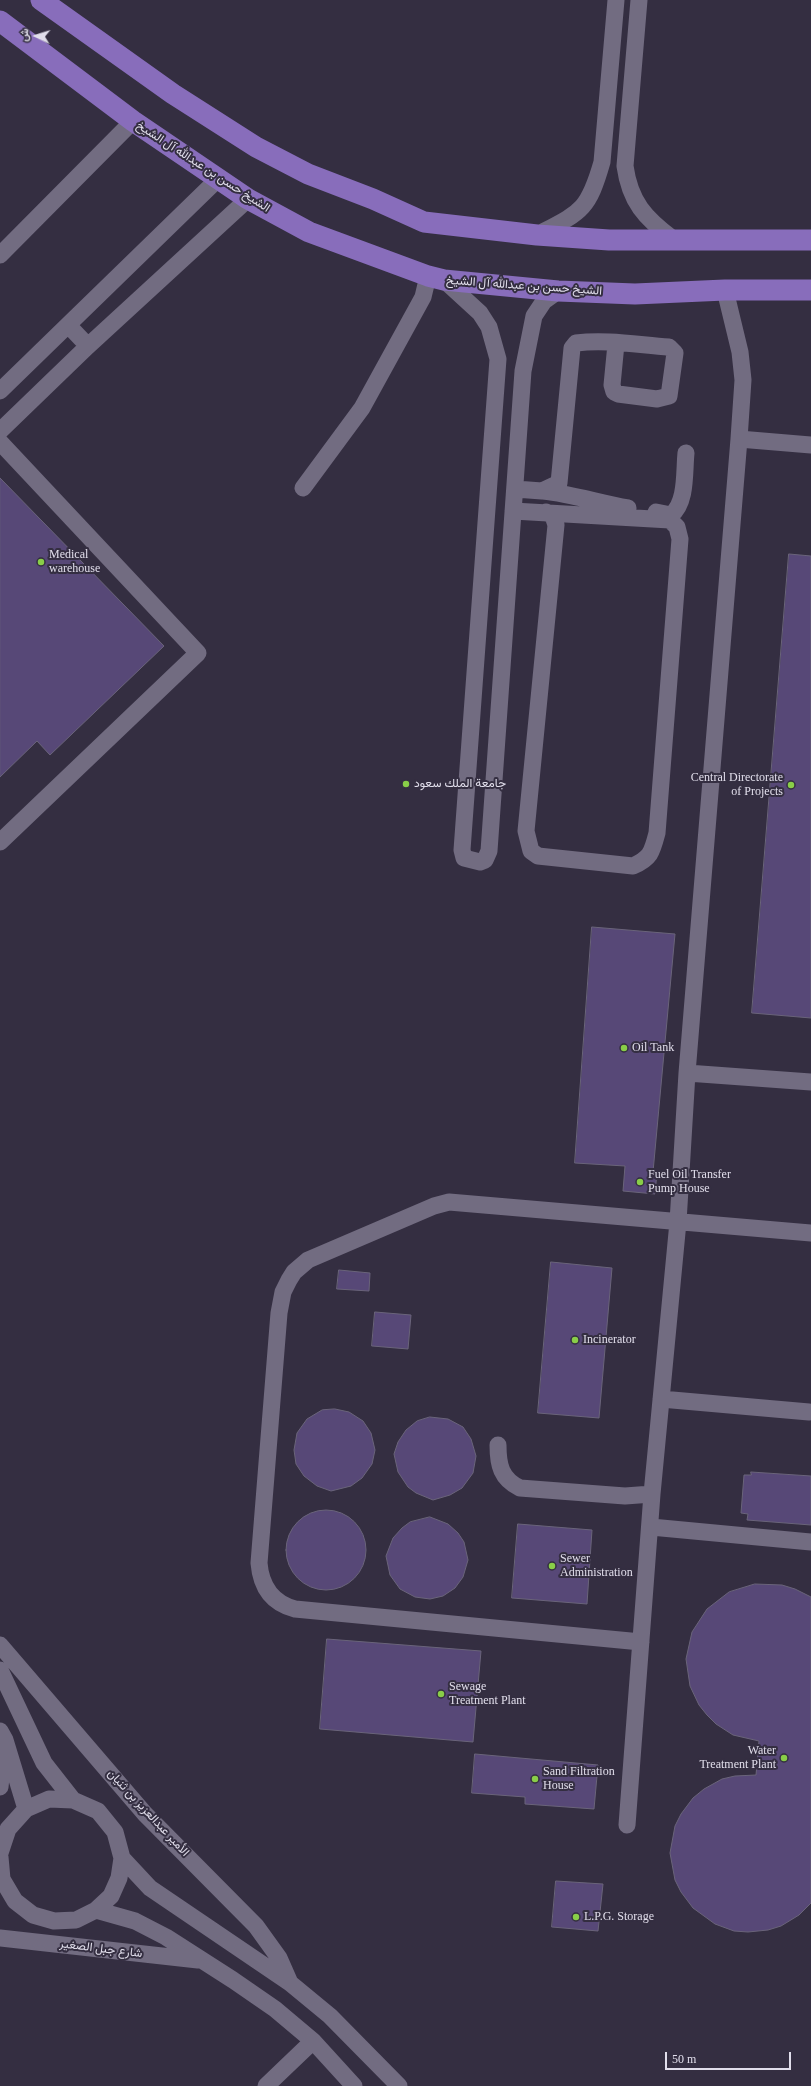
<!DOCTYPE html>
<meta charset="utf-8">
<style>
body{margin:0}
#map{position:relative;width:811px;height:2086px;overflow:hidden;background:#342e41;font-family:"Times New Roman",Vazirmatn,serif}
canvas{display:block}
.north{position:absolute;left:16px;top:16px;width:40px;height:40px;-webkit-text-stroke:3px #342e41;paint-order:stroke;rotate:274deg;font-size:11px;font-weight:700;line-height:16px;text-align:center;color:#e1deeb}
.north::after{content:'';display:block;margin:auto;width:14px;height:18px;background:#e1deeb;clip-path:polygon(50% 0,100% 100%,50% 72%,0 100%)}
.scale{position:absolute;left:665px;top:2052px;width:126px;height:18px;box-sizing:border-box;border:2px solid #e1deeb;border-top:0;padding-left:5px;font-size:12px;line-height:14px;white-space:nowrap;color:#e1deeb;-webkit-text-stroke:3px #342e41;paint-order:stroke}
</style>
<div id="map">
<canvas width="811" height="2086"></canvas>
<div class="north">ش</div>
<div class="scale">50 m</div>
</div>
<script>
const g = document.querySelector('canvas').getContext('2d');
g.lineJoin = 'round';
function paint(path, color) { g.fillStyle = color; g.fill(path, 'evenodd'); }
function stroke(path, color, width, dash) { g.strokeStyle = color; g.lineWidth = width; g.lineCap = dash ? 'butt' : 'round'; g.setLineDash(dash || []); g.stroke(path); }
function drawText(font, color, halo, rows, align = 'center') {
  g.font = font + ' "Times New Roman",Vazirmatn,serif'; g.lineWidth = 4; g.setLineDash([]); g.textBaseline = 'middle'; g.strokeStyle = halo; g.fillStyle = color; for (const [text, x, y, turn = 0] of rows) {
    g.save(); g.translate(x, y); g.rotate((+turn || 0) * Math.PI / 180); g.textAlign = isNaN(turn) ? turn : align; if (halo) g.strokeText(text, 0, 0); g.fillText(text, 0, 0); g.restore();
  }
}
const building = new Path2D(`
 M0 478 164 646 50 755 37 741 0 777Z
 M789 554 811 556V1018L752 1013Z
 M592 927 675 934 653 1172H657L655 1194 623 1191 625 1166 575 1163Z
 M551 1262 612 1268 599 1418 538 1413Z
 M339 1270 370 1273 369 1291 337 1289Z
 M375 1312 411 1315 408 1349 372 1346Z
 M335 1409 349 1412 363 1421 371 1433 375 1450 372 1464 362 1478 351 1486 331 1491 317 1486 304 1476 296 1464 294 1450 297 1433 307 1419 322 1410Z
 M430 1417 448 1419 463 1427 471 1439 476 1456 473 1473 462 1488 450 1495 433 1500 416 1493 408 1487 398 1472 394 1454 398 1442 406 1430 417 1421Z
 M751 1472 811 1476V1525L747 1520 748 1514 741 1513 744 1475H751Z
 M286 1550a40 40 0 1 1 80 0a40 40 0 1 1-80 0Z
 M430 1517 448 1524 458 1533 464 1542 468 1560 463 1577 455 1588 443 1596 430 1599 415 1597 400 1589 390 1575 386 1556 393 1538 402 1528 410 1522Z
 M518 1524 592 1530 587 1604 512 1598Z
 M755 1584 782 1585 795 1589 811 1597V1903L799 1915 781 1926 768 1930 748 1932 734 1931 715 1924 693 1908 681 1892 675 1880 670 1853 675 1826 681 1814 693 1798 704 1789 722 1779 735 1776 756 1775 759 1741 733 1735 716 1724 707 1715 699 1705 690 1686 686 1659 692 1632 707 1609 729 1592Z
 M327 1639 481 1651 473 1742 320 1729Z
 M475 1754 598 1765 594 1809 525 1804V1797L472 1793Z
 M556 1881 603 1884 598 1931 552 1927Z`);
const minor = new Path2D(`
 M639 0 625 166C630 202 645 218 673 239
 M537 235C581 212 588 211 602 162L616 0
 M0 255 133 121
 M444 280 480 313 489 327 498 359 462 850 464 858 480 862 485 860 489 851 523 371 534 316 544 301 558 291
 M68 325 88 346
 M0 391 219 178
 M0 431 88 346 248 199
 M739 439 811 445
 M0 442 198 653 0 842
 M303 488 362 408 423 297 428 276
 M515 489 542 491 559 483 572 348 576 343C606 339 639 345 669 347L675 353 669 396 657 399 618 394 614 392 612 385 616 344
 M543 491C572 494 599 503 628 508
 M513 511 670 520 677 527 680 539 657 833C652 852 651 858 633 866L538 856 531 851 526 831 556 525 553 516 546 512
 M656 512 671 515C687 503 684 471 686 453
 M687 1073 811 1082
 M661 1399 809 1412
 M498 1445C498 1465 501 1479 520 1488L625 1496 652 1494
 M651 1527 811 1542
 M641 1642 295 1609C272 1603 261 1587 259 1563L279 1313 283 1292 289 1280 294 1272 308 1260 434 1206 449 1202 811 1233
 M0 1645 145 1814 256 1926 279 1958 290 1983
 M0 1670 44 1763 73 1800
 M0 1731 5 1740 26 1809
 M0 1787 4 1749
 M627 1825 652 1494 678 1222 687 1073 739 439 743 380 740 352 725 290
 M0 1853 8 1829 26 1809 49 1799 73 1800 98 1811 115 1832 122 1858 119 1878 111 1896 96 1910 76 1920 54 1921 33 1915 15 1901 2 1879 0 1857
 M122 1858 150 1888 290 1983 330 2016 399 2086
 M96 1910 135 1921 166 1937 233 1980 275 2009 313 2041 354 2086
 M0 1938 198 1960
 M266 2086 313 2041`);
const major = new Path2D(`
 M41 0 173 94 256 147 308 174 373 199 424 222 537 235 609 240H811
 M0 21 133 121 248 199 309 232 428 276 444 280 558 291 635 294 725 290H811`);
const markers = [
 [41,562,4,"#89ce48"],
 [406,784,4,"#89ce48"],
 [791,785,4,"#89ce48"],
 [624,1048,4,"#89ce48"],
 [640,1182,4,"#89ce48"],
 [575,1340,4,"#89ce48"],
 [552,1566,4,"#89ce48"],
 [441,1694,4,"#89ce48"],
 [784,1758,4,"#89ce48"],
 [535,1779,4,"#89ce48"],
 [576,1917,4,"#89ce48"]
];
const streetNames = [
 ["الشيخ حسن بن عبدالله آل الشيخ",203,167,33],
 ["الشيخ حسن بن عبدالله آل الشيخ",524,286,4],
 ["الأمير عبدالعزيز بن ثنيان",148,1813,47],
 ["شارع جبل الصغير",101,1949,7]
];
const poiNames = [
 ["Medical",49,555],
 ["warehouse",49,569],
 ["Central Directorate",783,778,"right"],
 ["of Projects",783,792,"right"],
 ["جامعة الملك سعود",414,784],
 ["Oil Tank",632,1048],
 ["Fuel Oil Transfer",648,1175],
 ["Pump House",648,1189],
 ["Incinerator",583,1340],
 ["Sewer",560,1559],
 ["Administration",560,1573],
 ["Sewage",449,1687],
 ["Treatment Plant",449,1701],
 ["Water",776,1751,"right"],
 ["Treatment Plant",776,1765,"right"],
 ["Sand Filtration",543,1772],
 ["House",543,1786],
 ["L.P.G. Storage",584,1917]
];
paint(building, '#574877');
stroke(building, '#6a647a', 1);
stroke(minor, '#726c81', 17);
stroke(major, '#886dbb', 21);
for (const [x, y, r, color] of markers) { const dot = new Path2D(); dot.arc(x, y, r, 0, 2 * Math.PI); g.fillStyle = color; g.fill(dot); stroke(dot, '#342e41', 1.5); }
drawText('12px', '#e1deeb', '#342e41', streetNames);
drawText('12px', '#e1deeb', '#342e41', poiNames, 'left');
</script>
